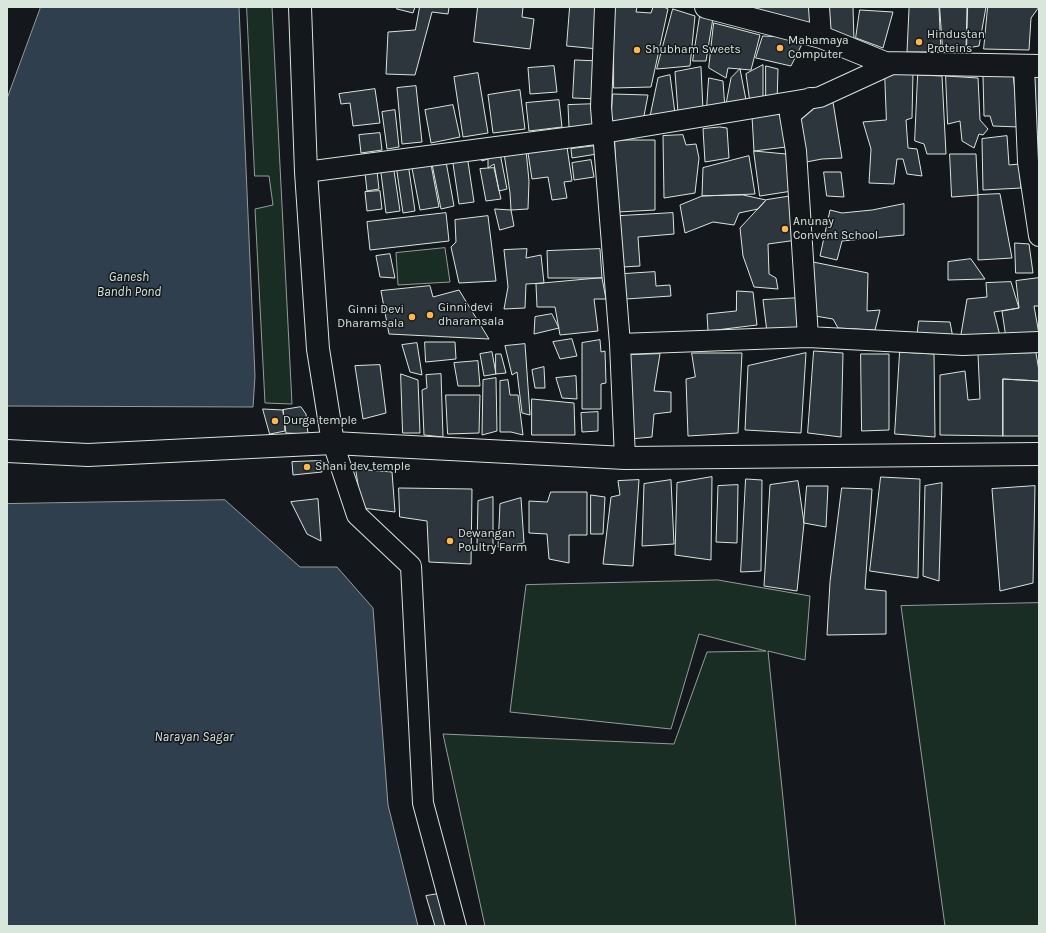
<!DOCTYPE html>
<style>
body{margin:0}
#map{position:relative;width:1046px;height:933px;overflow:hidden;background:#14181c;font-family:Karla,sans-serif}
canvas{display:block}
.frame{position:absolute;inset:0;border:8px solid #d8e6dc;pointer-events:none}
</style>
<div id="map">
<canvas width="1046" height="933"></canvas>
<div class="frame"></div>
</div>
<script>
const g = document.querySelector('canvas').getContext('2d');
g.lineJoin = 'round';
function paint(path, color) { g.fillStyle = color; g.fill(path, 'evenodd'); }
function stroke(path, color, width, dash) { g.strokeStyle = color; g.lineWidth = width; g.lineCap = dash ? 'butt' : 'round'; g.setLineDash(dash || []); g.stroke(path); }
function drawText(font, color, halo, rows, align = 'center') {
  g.font = font + ' Karla,sans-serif'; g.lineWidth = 3; g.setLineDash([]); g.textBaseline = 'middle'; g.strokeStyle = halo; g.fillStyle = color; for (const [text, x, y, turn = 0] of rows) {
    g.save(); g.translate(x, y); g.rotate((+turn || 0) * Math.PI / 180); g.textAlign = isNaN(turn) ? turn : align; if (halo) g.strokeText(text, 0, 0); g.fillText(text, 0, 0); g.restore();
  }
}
const green = new Path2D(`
 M247 7H272L292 404 265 403 255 209 273 205 269 176H255Z
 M445 248 450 282 398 285 396 253Z
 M718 580 810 596 805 660 768 651 796 926H485L443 734 674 744 707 652 766 651 699 634 671 729 510 712 526 585Z
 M1039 603V926H945L901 606Z`);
const water = new Path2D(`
 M41 7H239L255 376 253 407 7 406V99Z
 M225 500 300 567H337L373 608 388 805 418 926H7V504Z`);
const building = new Path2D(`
 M398 7H415L413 13 397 9Z
 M420 7H449L448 14 432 12 415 75 386 74 388 32 415 30Z
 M478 7H523L522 17 534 19 530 49 474 42Z
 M570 7H602L598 49 567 46Z
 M614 7H637L636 12 651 13 653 7H664L668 9 651 87 614 88Z
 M740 7H813L814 23 790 21Z
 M824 7H853L854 41 826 31Z
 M911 7H939L941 52H907L909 9Z
 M940 7H967L966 49H943Z
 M968 7H986L979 46 967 48Z
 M988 7H1039L1031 18 1029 50 984 49Z
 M673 9 695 16 690 66 657 69Z
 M860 10 893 12 883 48 856 38Z
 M700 16 713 18 706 61H693Z
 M714 23 760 35 751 70 728 68 726 78 709 68Z
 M763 36 805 38 791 66 756 58Z
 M575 60 600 61 599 99 573 98Z
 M763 65V100L750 103 746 74Z
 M554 66 557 92 530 94 528 68Z
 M766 66 778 69 777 104 766 98Z
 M701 67 703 110 678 113 675 72Z
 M740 69 747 105 725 109 731 78Z
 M478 73 488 133 463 137 454 77Z
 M885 73H913L912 118 906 120 908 148 917 149 922 176 907 174 903 159H897L894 184 869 183 871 149 863 122 886 120Z
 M1013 74 1019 127 993 126 990 116H984L983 76Z
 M1031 74 1039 75V132L1032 133Z
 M670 75 675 113 649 121 658 78Z
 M918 75 942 76 946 154H927L924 144 915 141Z
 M946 76 978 78 980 120 988 129 983 135 979 134 974 148 962 141 960 121 948 124Z
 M709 78 723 81 725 109 707 108Z
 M416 86 422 142 402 144 397 88Z
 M375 89 380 123 353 126 350 103 341 104 339 94Z
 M520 90 525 129 493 133 488 95Z
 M613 94 648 95 642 126H611Z
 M559 100 562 127 529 131 526 103Z
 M833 102 842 158 822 159 801 163 795 118 816 105Z
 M597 104 598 126 569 127 568 105Z
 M453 105 460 137 431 143 425 110Z
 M395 110 399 147 387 149 382 112Z
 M783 112 786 147 754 151 752 116Z
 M720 127 727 128 729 158 705 162 703 129Z
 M380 133 382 150 361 153 359 135Z
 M683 135 686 145 696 144 699 158 695 193 664 198 663 136Z
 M1007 136 1009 165 1019 164 1021 188 983 190 982 139Z
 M615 140H655V210L618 212Z
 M595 146 597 154 572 158 571 149Z
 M567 147 572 181 564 182 567 198 552 200 548 177 532 179 528 153Z
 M526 150 529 181 528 209 511 210 510 193 504 153Z
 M754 151 786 154 792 191 760 196Z
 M500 153 507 189 499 191 494 164 488 168V159L482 161 479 156Z
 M950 154H976L978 195 952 197Z
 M467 155 474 202 459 204 452 157Z
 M445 156 454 206 441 209 431 159Z
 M749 156 755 194 702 196 703 168Z
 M430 159 439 207 420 210 411 163Z
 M591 160 594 177 574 180 572 163Z
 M408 163 415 211 403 213 396 165Z
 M393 164 400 211 386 213 380 165Z
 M494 168 501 199 486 201 480 169Z
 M377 171 379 189 367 191 365 173Z
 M824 172H841L844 197 827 196Z
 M380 191 382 209 367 211 365 192Z
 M1000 194 1012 258 978 260V195Z
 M743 195 766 200 758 209 739 213 734 225 713 222 685 233 680 205 702 196Z
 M792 196 797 240 768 244 769 274 776 278 778 289 754 287 743 256 740 228 766 200Z
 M904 204V235L842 241 837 260 820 256 830 210 842 213 872 210Z
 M495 209 511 210 514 226 500 230Z
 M446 213 449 241 370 250 367 222Z
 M673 213 674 234 638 237 640 266 623 267 620 216Z
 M488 216 496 281 459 283 451 247 456 242 455 220Z
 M1015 243 1029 244 1033 273H1016Z
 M527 249 526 258 541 255 544 283 526 284 525 308 504 309 508 287 504 250Z
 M600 249 602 278H548L547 251Z
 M390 254 395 278 380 277 376 256Z
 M971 259 985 279 948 280V262Z
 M813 262 868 273 867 311 880 310 875 330 838 328 833 319 815 316Z
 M655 272 656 286 670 285 671 296 626 299 624 274Z
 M602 278 606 299H594L598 331 560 335 555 307H537L536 284Z
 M1039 278V306H1034L1039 334 1006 338 1002 311 1019 308 1016 281Z
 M1011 282 1019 308 994 312 1002 344 960 340 967 299 987 297 986 283Z
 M430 286 433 297 459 290 489 339 389 334 381 291Z
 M737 291 753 292 757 325 708 331 707 314 736 311Z
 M800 298 802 333 767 332 763 300Z
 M552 314 559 328 534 334 535 317Z
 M919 321 950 322 953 338H917Z
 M572 339 577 356 560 359 553 342Z
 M600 340 601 352 605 351 606 383 601 384V409H582V343Z
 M425 342H455L456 359 426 362Z
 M417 343 422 375 410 372 402 345Z
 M525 344 530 415 522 413 517 372 512 375 505 346Z
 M814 351 843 353 841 437 808 433Z
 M492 352 496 374 484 376 480 354Z
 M900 352 934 354 935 437 895 434Z
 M692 353H742L738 433 688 436 686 379 695 377Z
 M806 353 801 433 745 430 748 366Z
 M1036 353 1039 371V381L1003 379V436L940 435V375L965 371 968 400 980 399 978 354Z
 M496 354H501L506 373 496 374Z
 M660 354 654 391 671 392V412L654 414 652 437 630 439 629 355Z
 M861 354H889V430L862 431Z
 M478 361 480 386H458L454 363Z
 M380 365 386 413 363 419 355 366Z
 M544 367 545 388H535L532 370Z
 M401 374 418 380 420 433H403Z
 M441 374 443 437 424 435 422 390 427 388 426 375Z
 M576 376 577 399 562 398 556 378Z
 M496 378 497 431 482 435 483 380Z
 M1003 379 1039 381V436H1003Z
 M508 380 510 395H518L523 435 511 432H500V381Z
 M446 395H480L479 433 448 434Z
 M532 399 574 403 575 435H532Z
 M301 407 306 414 308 434 286 433 283 410Z
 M263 409 283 410 285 431 270 434Z
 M598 412V431L582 432 581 413Z
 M321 461 322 472 293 475 292 462Z
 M356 469 392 472 395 512 362 508Z
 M712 477 711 560 675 555 677 483Z
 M881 477 920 479 918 578 870 571Z
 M746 479 762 480 761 571 741 572Z
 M639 480 633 566 603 564 611 497 620 495 618 481Z
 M671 480 674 544 642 546 644 484Z
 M798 481 804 523 797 591 764 586 770 485Z
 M942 483 939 581 923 576 925 486Z
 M738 485 737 543 716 542 718 486Z
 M807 486H828L826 527 804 523Z
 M1035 486 1033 583 1000 591 992 489Z
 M399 488 472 489 471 564 429 562 427 521 400 517Z
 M842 488 872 489 865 589 886 591V634L827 635 830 582Z
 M551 492H587V535H569V563L549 559 547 534 529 533V501L547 502Z
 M591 495 605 497 603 534H591Z
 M493 497V545H477L478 501Z
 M521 498 524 543 498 547 500 504Z
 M318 499 321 541 307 534 291 502Z
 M438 894 447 926H435L426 896Z`);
const minor = new Path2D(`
 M605 7 601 107 620 344 625 458
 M819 7 821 37
 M1024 66 1028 162 1039 236
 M306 172 603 133 820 97 894 63
 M808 337 963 345 1039 342
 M620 344 808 337 796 151 790 115 810 98
 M333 443 357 515 411 566 423 803 456 926`);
const tertiary = new Path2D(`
 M706 7 821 37 885 63 1039 66`);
const secondary = new Path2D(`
 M7 451 88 455 333 443`);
const primary = new Path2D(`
 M300 7 306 172 318 349 333 443 625 458 1039 454`);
const markers = [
 [919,42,4,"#ffb74d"],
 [780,48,4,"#ffb74d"],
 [637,50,4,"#ffb74d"],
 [785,229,4,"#ffb74d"],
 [430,315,4,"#ffb74d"],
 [412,317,4,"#ffb74d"],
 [275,421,4,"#ffb74d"],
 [307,467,4,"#ffb74d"],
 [450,541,4,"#ffb74d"]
];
const poiNames = [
 ["Hindustan",927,35],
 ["Proteins",927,49],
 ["Mahamaya",788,41],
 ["Computer",788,55],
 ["Shubham Sweets",645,50],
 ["Anunay",793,222],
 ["Convent School",793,236],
 ["Ginni devi",438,308],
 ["dharamsala",438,322],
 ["Ginni Devi",404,310,"right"],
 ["Dharamsala",404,324,"right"],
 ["Durga temple",283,421],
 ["Shani dev temple",315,467],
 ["Dewangan",458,534],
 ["Poultry Farm",458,548]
];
const waterNames = [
 ["Ganesh",129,277],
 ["Bandh Pond",129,292],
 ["Narayan Sagar",194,737]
];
paint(green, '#1a2d24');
stroke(green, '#939e99', 1);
paint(water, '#2f3f4d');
stroke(water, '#939e99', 1);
paint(building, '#2c363c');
stroke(building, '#d8e6dc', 1);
stroke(minor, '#d8e6dc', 22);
stroke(tertiary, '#d8e6dc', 24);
stroke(secondary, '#d8e6dc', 24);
stroke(primary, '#d8e6dc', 24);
stroke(minor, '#14181c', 20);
stroke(tertiary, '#14181c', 22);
stroke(secondary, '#14181c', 22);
stroke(primary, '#14181c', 22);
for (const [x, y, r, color] of markers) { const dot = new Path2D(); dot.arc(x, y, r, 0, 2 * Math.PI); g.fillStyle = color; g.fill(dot); stroke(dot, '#14181c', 1.5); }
drawText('12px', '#d8e6dc', '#14181c', poiNames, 'left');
drawText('italic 13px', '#d8e6dc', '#14181c', waterNames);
</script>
